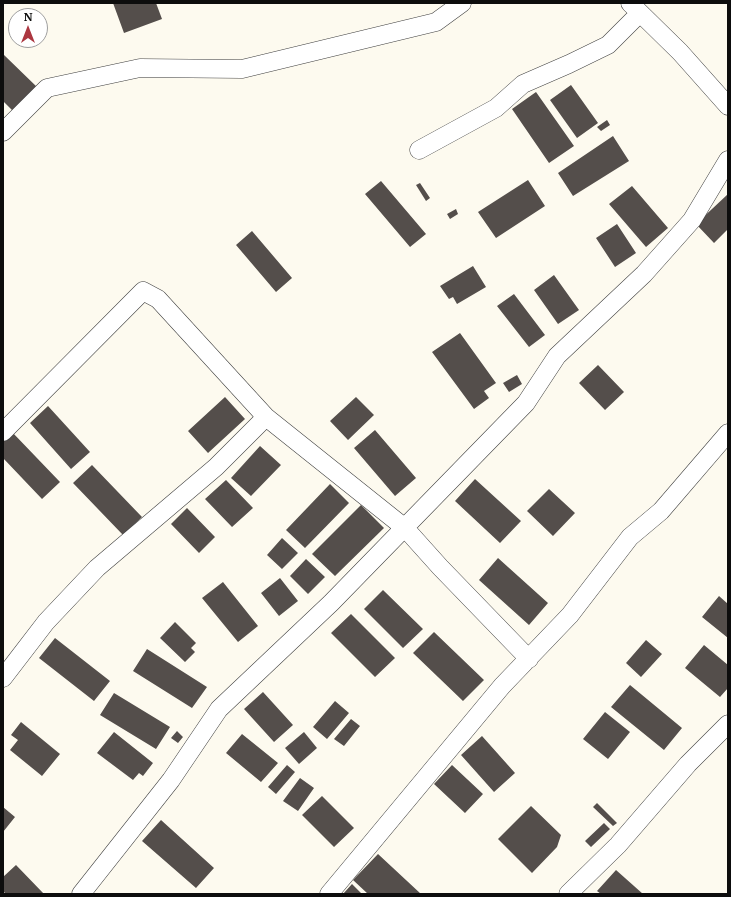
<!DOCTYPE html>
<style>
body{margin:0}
#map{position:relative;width:731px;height:897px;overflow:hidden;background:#fdfaef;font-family:Merriweather,serif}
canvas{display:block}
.frame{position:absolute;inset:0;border:4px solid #0d0d0d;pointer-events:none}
.north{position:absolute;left:8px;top:8px;width:40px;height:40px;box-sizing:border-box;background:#fff;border:1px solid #9e9e9e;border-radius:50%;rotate:0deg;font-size:11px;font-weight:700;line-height:16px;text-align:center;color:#0d0d0d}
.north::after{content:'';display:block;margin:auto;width:14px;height:18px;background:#ac3740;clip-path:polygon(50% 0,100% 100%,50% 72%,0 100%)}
</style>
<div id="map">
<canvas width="731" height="897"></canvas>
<div class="frame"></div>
<div class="north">N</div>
</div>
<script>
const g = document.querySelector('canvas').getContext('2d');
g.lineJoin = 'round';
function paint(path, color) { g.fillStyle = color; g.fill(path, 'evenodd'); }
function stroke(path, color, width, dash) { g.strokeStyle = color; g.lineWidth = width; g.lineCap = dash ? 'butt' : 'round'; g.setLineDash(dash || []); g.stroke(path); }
const building = new Path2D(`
 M113 3H156L162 19 124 33Z
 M3 54 38 88 14 112 3 101Z
 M571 85 598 123 577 138 550 100Z
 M536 92 574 146 549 163 512 109Z
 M607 120 610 125 601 131 597 127Z
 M613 136 629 161 573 196 558 173Z
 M528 180 545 206 496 238 478 212Z
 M381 181 426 234 410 247 365 194Z
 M420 183 430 198 426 201 416 185Z
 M632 186 668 228 646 247 609 204Z
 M728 194V229L714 243 696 224Z
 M456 209 458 214 450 219 447 214Z
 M617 224 636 253 615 267 596 238Z
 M252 231 292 278 276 292 236 245Z
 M473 266 486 287 457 304 453 297 449 299 440 286Z
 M554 275 579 310 558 324 534 290Z
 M514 294 545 335 529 347 497 306Z
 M460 333 496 383 484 391 489 398 474 409 432 352Z
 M598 365 624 392 605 410 579 383Z
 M517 375 522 384 509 392 503 383Z
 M225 397 245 419 208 453 188 431Z
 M356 397 374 415 348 440 330 421Z
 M48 406 90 452 71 469 30 423Z
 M375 430 416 478 395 496 354 448Z
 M12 432 60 482 42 499 3 458V441Z
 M260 446 281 465 251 496 231 478Z
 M92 465 142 517 123 535 73 483Z
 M475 479 521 521 500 543 455 501Z
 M226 480 253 508 232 527 205 499Z
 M330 484 349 503 305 548 286 530Z
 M549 489 575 513 553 536 527 511Z
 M361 505 384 528 335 576 312 554Z
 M187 508 215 537 199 553 171 524Z
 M282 538 298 553 282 569 267 555Z
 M498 558 548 603 529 625 479 580Z
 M306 559 325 577 308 594 290 576Z
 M280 578 298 601 279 616 261 593Z
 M223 582 258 626 238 642 202 598Z
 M383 590 423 629 403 648 364 609Z
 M719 596 728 604V638L702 617Z
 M351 614 395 658 375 677 331 633Z
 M175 622 196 643 191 648 195 652 185 662 160 638Z
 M434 632 484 680 463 701 413 653Z
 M55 638 110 681 94 701 39 658Z
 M646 640 662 654 641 677 626 663Z
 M704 645 728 665V688L720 697 685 668Z
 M147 649 207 687 192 708 133 671Z
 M630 685 682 728 664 750 611 707Z
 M263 692 293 725 274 742 244 709Z
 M114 693 170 727 156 749 100 715Z
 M335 701 349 713 327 739 313 727Z
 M605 712 630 732 608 759 583 739Z
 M351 719 360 726 344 746 334 739Z
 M21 722 60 754 42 776 10 750 18 740 11 735Z
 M177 731 183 737 178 743 171 738Z
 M114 732 153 763 143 776 139 773 133 780 97 753Z
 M304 732 317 748 299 764 285 748Z
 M242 734 278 763 261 782 226 753Z
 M482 736 515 773 494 792 461 755Z
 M287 765 295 772 276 794 268 787Z
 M452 765 483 794 465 813 434 784Z
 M300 778 314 788 298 811 283 801Z
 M322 796 354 828 334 847 302 815Z
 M597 803 617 823 613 826 593 807Z
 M531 806 561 835 557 847 532 873 498 839Z
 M3 807 15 817 3 832Z
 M161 820 214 868 196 888 142 841Z
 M604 823 610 829 591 847 585 841Z
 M378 854 421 894H368L353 880Z
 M16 865 44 894H6L3 891V877Z
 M616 870 643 894H601L597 891Z
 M352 884 362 894H343Z`);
const minor = new Path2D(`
 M630 3 680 52 728 106
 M3 132 47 88 140 68 242 69 436 22 462 3
 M419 150 496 108 523 84 569 64 608 45 640 13
 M3 432 143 291 158 299 266 417 405 528 440 567 529 659
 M3 678 46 622 97 568 216 467 266 417
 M81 894 171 780 219 709 331 603 526 403 557 356 644 274 692 220 728 160
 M329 894 502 686 570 615 630 537 661 511 728 433
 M568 894 618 845 688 764 728 724`);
paint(building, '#544e4b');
stroke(minor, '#404040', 19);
stroke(minor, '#fff', 18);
</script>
